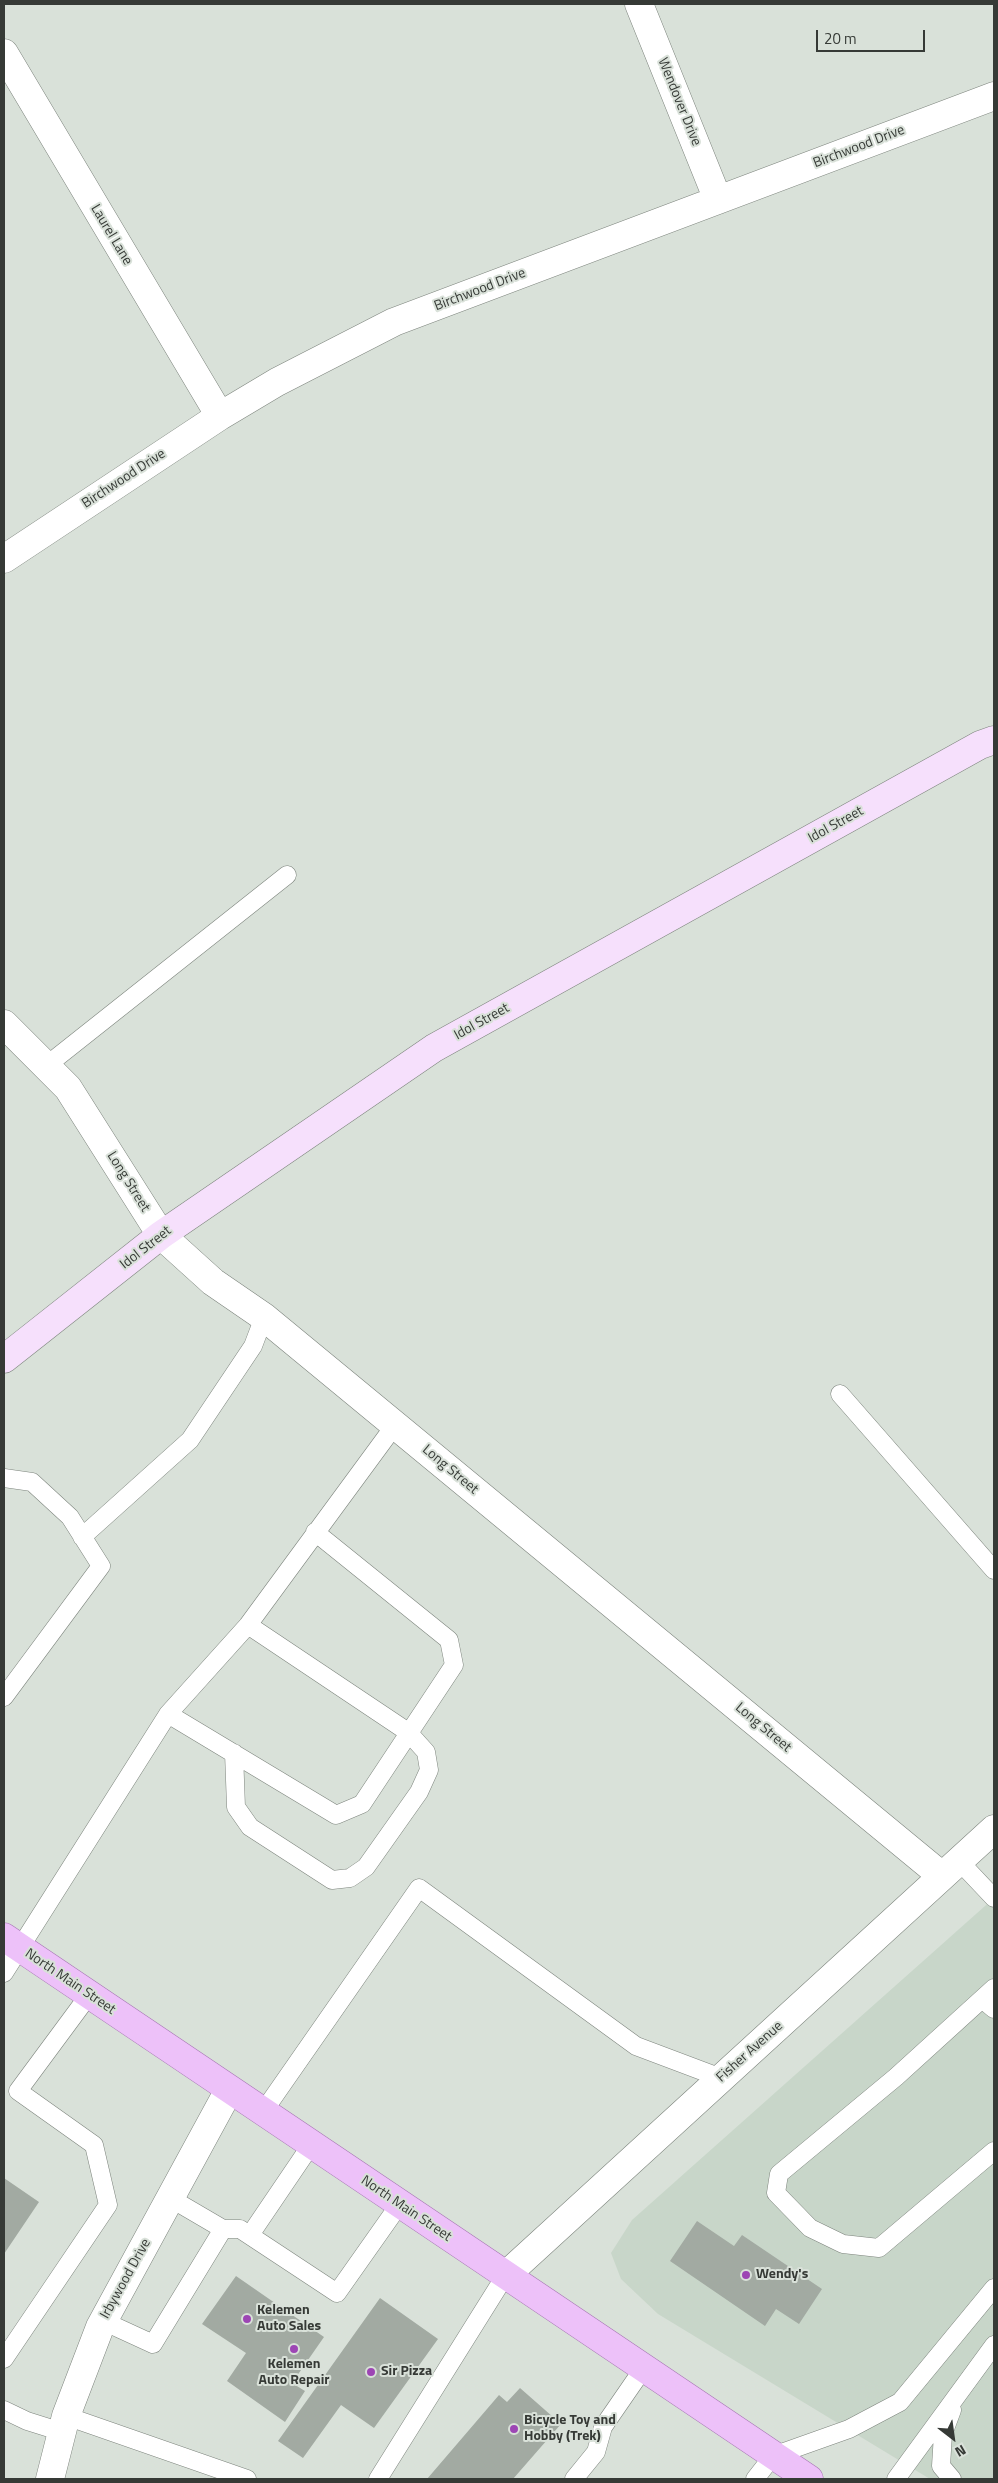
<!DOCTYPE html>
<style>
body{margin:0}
#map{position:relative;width:998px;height:2483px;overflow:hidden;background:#d9e1d9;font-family:"Titillium Web",sans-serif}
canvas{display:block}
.frame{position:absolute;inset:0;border:5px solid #363a36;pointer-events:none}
.north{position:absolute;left:928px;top:2413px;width:50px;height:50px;-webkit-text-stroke:4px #d9e1d9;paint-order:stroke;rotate:150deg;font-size:14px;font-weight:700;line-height:20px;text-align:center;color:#363a36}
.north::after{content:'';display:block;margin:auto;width:18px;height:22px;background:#363a36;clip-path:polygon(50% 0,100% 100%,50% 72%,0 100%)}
.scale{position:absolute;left:816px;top:30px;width:109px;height:22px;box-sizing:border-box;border:2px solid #363a36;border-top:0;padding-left:6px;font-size:15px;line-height:18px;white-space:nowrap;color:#363a36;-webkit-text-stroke:4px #d9e1d9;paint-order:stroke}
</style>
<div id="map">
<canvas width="998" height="2483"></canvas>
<div class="frame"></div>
<div class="north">N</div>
<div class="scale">20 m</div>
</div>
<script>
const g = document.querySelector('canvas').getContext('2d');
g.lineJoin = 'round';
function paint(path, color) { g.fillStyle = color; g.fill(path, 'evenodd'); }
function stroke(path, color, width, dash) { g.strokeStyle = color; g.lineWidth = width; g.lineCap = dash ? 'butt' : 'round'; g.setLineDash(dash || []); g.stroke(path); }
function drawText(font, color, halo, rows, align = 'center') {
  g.font = font + ' "Titillium Web",sans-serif'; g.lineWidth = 4; g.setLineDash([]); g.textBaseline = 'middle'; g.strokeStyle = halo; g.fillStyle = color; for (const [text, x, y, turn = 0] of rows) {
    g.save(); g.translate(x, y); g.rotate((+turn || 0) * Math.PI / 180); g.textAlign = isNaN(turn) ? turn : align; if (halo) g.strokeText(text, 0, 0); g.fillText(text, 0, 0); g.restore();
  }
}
const built = new Path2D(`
 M994 1898V2479H930L658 2314 621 2279 611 2253 632 2220Z`);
const building = new Path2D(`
 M4 2178 39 2202 4 2254Z
 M697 2221 734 2246 742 2235 822 2289 799 2324 776 2309 765 2326 670 2261Z
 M236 2276 324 2337 292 2383 305 2391 285 2422 227 2381 246 2353 202 2324Z
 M380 2298 438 2339 374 2428 341 2405 303 2458 278 2441Z
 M520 2388 561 2424 513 2479H427L499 2395 507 2402Z`);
const lane = new Path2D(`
 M46 1066 287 875
 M840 1394 994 1570
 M4 1478 32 1482 70 1517 101 1566 4 1697
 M82 1537 190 1440 253 1346 264 1317
 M168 1714 336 1815 362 1804 454 1665 449 1640 315 1532
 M234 1753 236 1807 250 1827 332 1880 350 1878 366 1867 419 1792 429 1770 426 1752 408 1732 248 1625
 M959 1861 994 1898
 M4 1973 168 1714 248 1625 395 1425
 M994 1988 896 2077 779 2174 776 2193 810 2228 843 2244 879 2248 994 2151
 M982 1999 994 2009
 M263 2112 419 1888 636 2046 721 2078
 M170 2198 223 2229
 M250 2235 311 2145
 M103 2321 153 2344 223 2229H240L337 2293 399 2205
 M4 2359 108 2205 94 2145 18 2091 89 1995
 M4 2410 27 2421 62 2432
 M66 2416 247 2479
 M378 2479 505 2276
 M574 2479 596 2452 603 2427 643 2369
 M755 2479 773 2456 849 2429 900 2402 994 2288
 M896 2479 994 2345
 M952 2479 941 2466 943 2434 952 2410`);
const street = new Path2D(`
 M639 4 718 200
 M4 53 220 416
 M4 559 220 416 277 382 394 322 994 96
 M4 1024 68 1088 161 1235 213 1282 264 1317 942 1876
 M505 2276 994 1829
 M50 2479 66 2416 100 2327 229 2090`);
const secondary = new Path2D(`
 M4 1359 161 1235 434 1048 980 745 994 740`);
const primary = new Path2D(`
 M4 1937 809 2479`);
const markers = [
 [746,2275,5,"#9d46b4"],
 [247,2319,5,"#9d46b4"],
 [294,2349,5,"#9d46b4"],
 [371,2372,5,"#9d46b4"],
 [514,2429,5,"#9d46b4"]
];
const streetNames = [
 ["Wendover Drive",679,102,68],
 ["Birchwood Drive",859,147,-21],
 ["Laurel Lane",111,235,59],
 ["Birchwood Drive",480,290,-21],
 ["Birchwood Drive",124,479,-33],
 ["Idol Street",836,825,-29],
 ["Idol Street",482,1022,-29],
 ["Long Street",128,1182,58],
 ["Idol Street",146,1248,-38],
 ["Long Street",450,1470,40],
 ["Long Street",763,1728,40],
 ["North Main Street",70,1982,34],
 ["Fisher Avenue",750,2052,-42],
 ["North Main Street",406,2209,34],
 ["Irbywood Drive",126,2279,-61]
];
const poiNames = [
 ["Wendy's",756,2275],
 ["Kelemen",257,2311],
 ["Auto Sales",257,2327],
 ["Kelemen",294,2365,"center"],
 ["Auto Repair",294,2381,"center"],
 ["Sir Pizza",381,2372],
 ["Bicycle Toy and",524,2421],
 ["Hobby (Trek)",524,2437]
];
paint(built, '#c8d6c9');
paint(building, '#a2aaa2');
stroke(lane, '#7d847d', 19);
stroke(street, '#7d847d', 29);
stroke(secondary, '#7d847d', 29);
stroke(primary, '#a576b2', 29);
stroke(lane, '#fff', 18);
stroke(street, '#fff', 28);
stroke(secondary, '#f6e0fc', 28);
stroke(primary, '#edc1f9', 28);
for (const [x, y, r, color] of markers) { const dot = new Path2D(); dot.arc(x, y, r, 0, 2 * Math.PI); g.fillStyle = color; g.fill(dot); stroke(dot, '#d9e1d9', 2); }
drawText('14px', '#363a36', '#d9e1d9', streetNames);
drawText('bold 14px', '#363a36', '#d9e1d9', poiNames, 'left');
</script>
